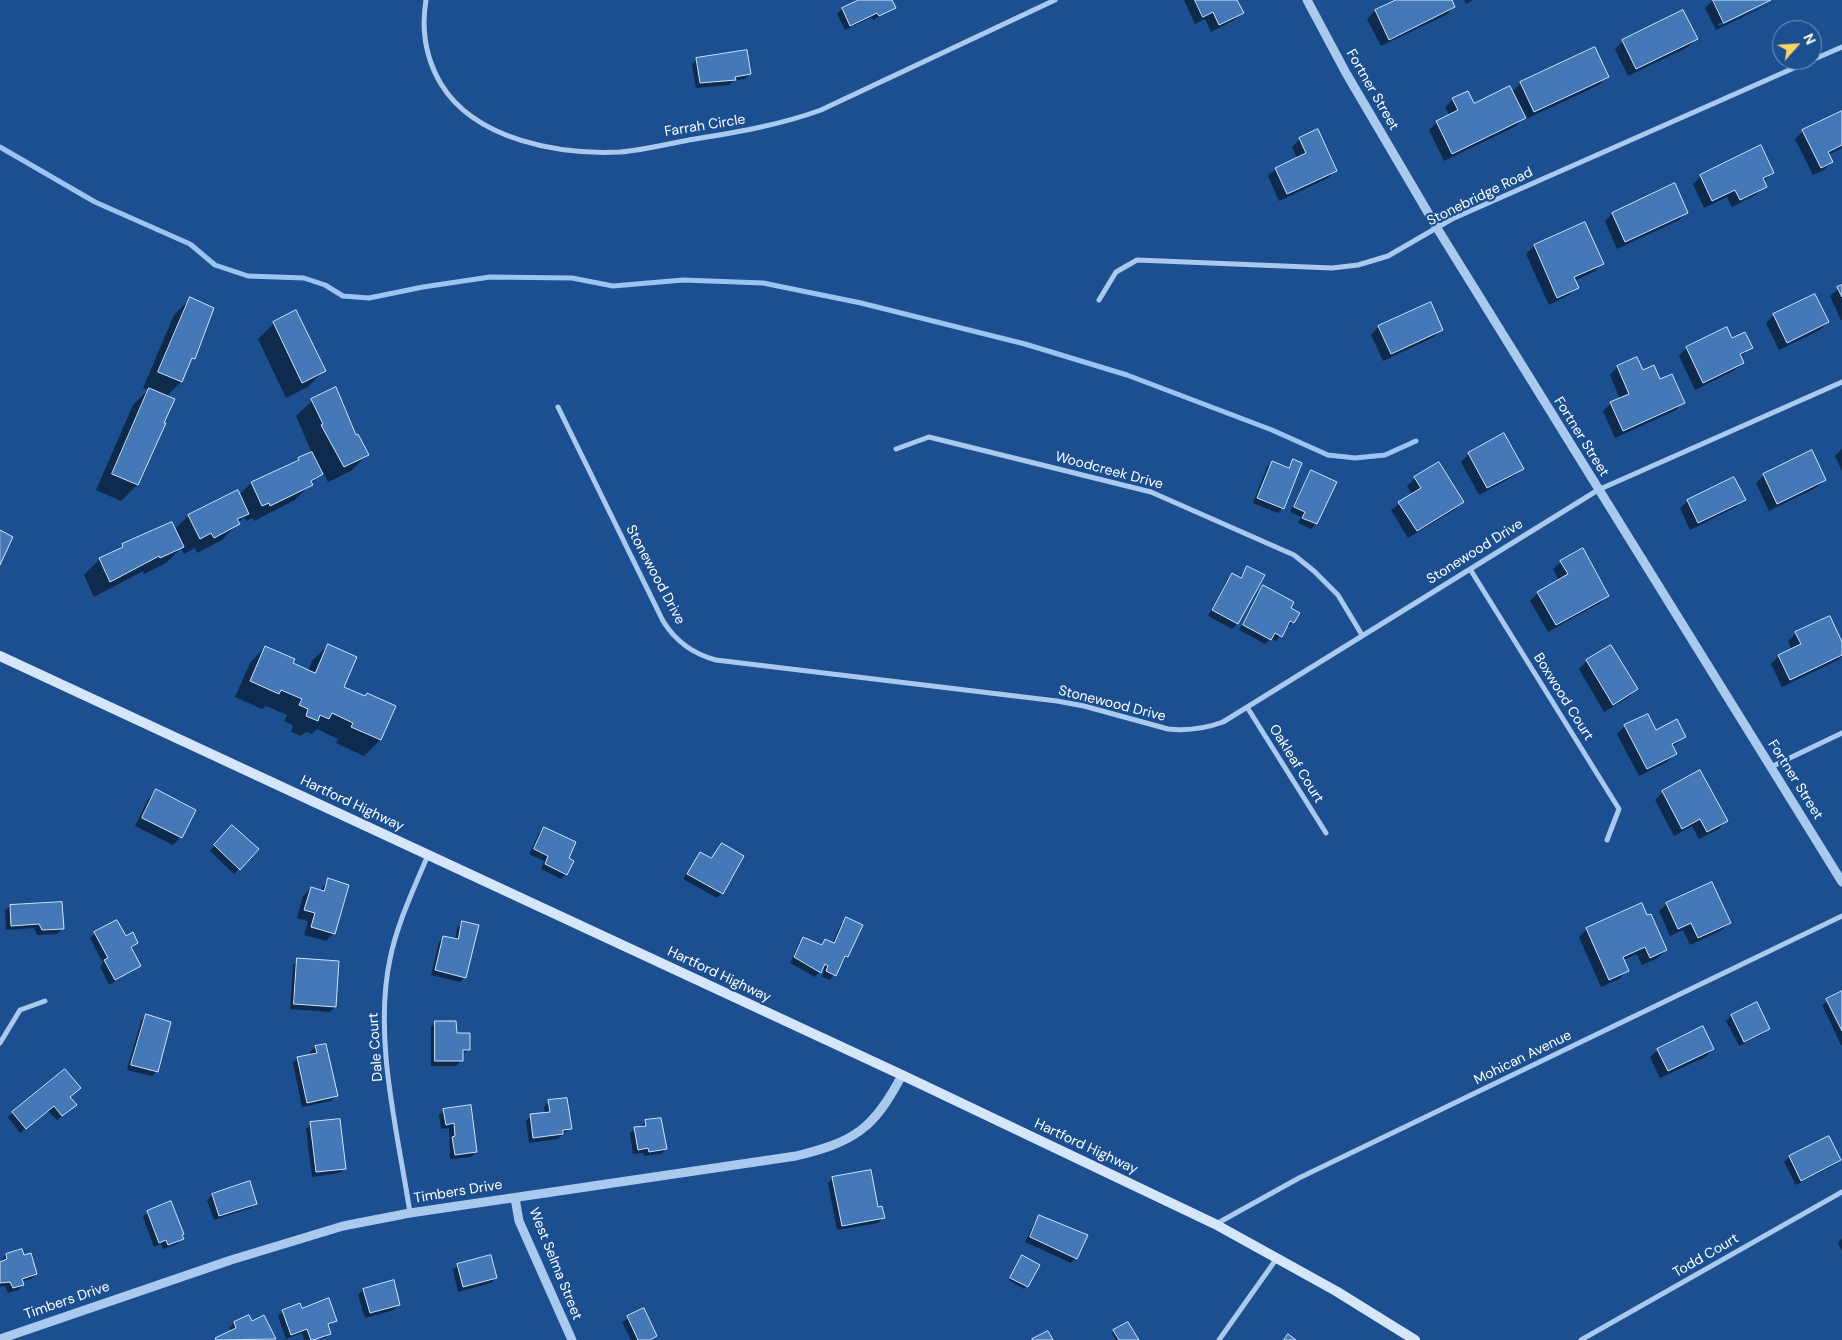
<!DOCTYPE html>
<style>
body{margin:0}
#map{position:relative;width:1842px;height:1340px;overflow:hidden;background:#1b4f8f;font-family:"DM Sans",sans-serif}
canvas{display:block}
.north{position:absolute;left:1772px;top:20px;width:50px;height:50px;box-sizing:border-box;background:#1b4f8f;border:1px solid #7695bc;border-radius:50%;rotate:64deg;font-size:14px;font-weight:700;line-height:20px;text-align:center;color:#fff}
.north::after{content:'';display:block;margin:auto;width:18px;height:22px;background:#ffd166;clip-path:polygon(50% 0,100% 100%,50% 72%,0 100%)}
</style>
<div id="map">
<canvas width="1842" height="1340"></canvas>
<div class="north">N</div>
</div>
<script>
const g = document.querySelector('canvas').getContext('2d');
g.lineJoin = 'round';
function paint(path, color) { g.fillStyle = color; g.fill(path, 'evenodd'); }
function stroke(path, color, width, dash) { g.strokeStyle = color; g.lineWidth = width; g.lineCap = dash ? 'butt' : 'round'; g.setLineDash(dash || []); g.stroke(path); }
function drawText(font, color, halo, rows, align = 'center') {
  g.font = font + ' "DM Sans",sans-serif'; g.lineWidth = 4.5; g.setLineDash([]); g.textBaseline = 'middle'; g.strokeStyle = halo; g.fillStyle = color; for (const [text, x, y, turn = 0] of rows) {
    g.save(); g.translate(x, y); g.rotate((+turn || 0) * Math.PI / 180); g.textAlign = isNaN(turn) ? turn : align; if (halo) g.strokeText(text, 0, 0); g.fillText(text, 0, 0); g.restore();
  }
}
const shadow = new Path2D(`
 M862 0H891L894 8 873 20 872 17 845 30 837 14 842 9Z
 M1184 0H1236L1242 13 1234 20 1211 32 1205 19 1195 24Z
 M1399 0H1451L1454 7 1446 15 1381 46 1367 19 1375 11Z
 M1464 0H1473L1466 4Z
 M1713 0H1768L1718 24 1719 26 1777 0 1716 30 1705 8Z
 M1696 39 1688 47 1628 76 1615 49 1623 41Z
 M697 60 750 74 745 79 733 81 729 85 696 88 692 65Z
 M1607 77 1599 85 1526 119 1525 117 1516 126 1444 161 1429 130 1437 122 1450 116 1445 107 1453 99 1474 105 1512 92 1521 83Z
 M1842 112V148L1828 155 1832 162 1824 170 1813 175 1795 139 1803 131Z
 M1300 139 1336 170 1328 178 1279 201 1268 176 1276 169 1297 158 1292 147Z
 M1773 173 1763 181 1765 186 1757 194 1732 207 1727 197 1704 208 1693 184 1701 176Z
 M1687 212 1679 220 1617 249 1605 221 1612 214Z
 M1584 224 1603 263 1595 271 1574 281 1577 287 1569 295 1549 305 1526 254 1534 246Z
 M1842 286V320H1841L1830 296Z
 M190 299 204 332 181 382 166 397 163 423 165 424 137 485 121 501 96 490 133 405 148 390 143 388 174 315Z
 M1430 304 1442 329 1434 337 1383 361 1371 335 1378 327Z
 M295 312 324 371 308 387 286 398 258 339 274 323Z
 M1774 315 1828 322 1820 330 1779 350 1766 323Z
 M1726 329 1732 340 1751 348 1740 357 1743 363 1735 370 1695 390 1679 356 1686 348Z
 M1636 359 1642 372 1660 381 1683 402 1676 410 1615 438 1603 411 1611 403 1620 399 1610 375 1617 367Z
 M312 401 344 412 367 455 351 471 328 482 323 472 295 500 254 521 253 518 246 521 244 517 222 540 197 553 195 548 184 554 181 548 166 563 144 574 143 571 94 597 84 575 100 559 116 552 123 545 174 530 188 516 239 495 251 483 312 453 296 416Z
 M1842 449V471L1835 456Z
 M1469 454 1522 468 1514 476 1479 495 1461 462Z
 M1293 461 1283 508 1278 513 1253 503 1267 467 1272 462 1287 469Z
 M1312 472 1335 483 1316 524 1311 529 1298 523 1301 517 1290 512 1307 477Z
 M1764 475 1825 480 1817 487 1769 511 1756 483Z
 M1415 478 1462 502 1454 510 1408 538 1391 510 1412 494 1407 486Z
 M1744 500 1736 507 1690 530 1680 508 1688 501Z
 M1561 562 1608 595 1600 603 1548 632 1530 601 1538 593 1559 581 1553 569Z
 M1248 567 1263 576 1237 624 1232 629 1208 616 1227 580 1232 575 1239 578Z
 M1263 587 1289 609 1293 622 1288 627 1286 626 1276 641 1271 639 1265 644 1239 630 1258 592Z
 M1796 633 1842 644V656L1838 660 1782 687 1771 664 1779 656 1792 650 1788 641Z
 M328 645 343 687 380 740 364 756 336 743 338 739 317 729 312 734 306 732 301 736 291 732 293 725 284 721 287 715 266 706 262 709 235 697 250 663 265 647 308 671 312 661Z
 M1610 646 1636 689 1629 697 1604 712 1579 669 1587 661Z
 M1625 726 1656 732 1685 737 1672 747 1675 754 1667 762 1639 776 1617 734Z
 M156 791 181 837 173 845 135 826 148 799Z
 M1663 792 1726 821 1719 829 1699 839 1692 826 1674 836 1655 800Z
 M544 828 567 859 566 874 561 879 541 869 544 861 529 854 539 833Z
 M227 832 257 849 234 874 210 851Z
 M700 854 722 893 717 898 683 879Z
 M328 880 334 933 326 941 304 935 308 921 297 918 303 896 311 888 320 891Z
 M1667 904 1729 923 1722 930 1690 945 1683 930 1670 936 1659 911Z
 M10 906 62 929 57 934 37 935 34 928 6 930 5 911Z
 M846 919 847 956 830 980 822 977 824 971 821 970 815 977 790 963 799 943 804 938 820 946 826 940 832 944 841 924Z
 M462 923 465 977 460 982 431 975 439 942 444 937 455 939 457 928Z
 M1587 929 1666 950 1658 958 1642 965 1637 954 1623 960 1627 971 1619 979 1601 987 1579 937Z
 M95 933 125 938 137 943 130 949 139 966 109 985 100 966 103 963 90 938Z
 M298 960 335 1007 330 1012 290 1009 293 965Z
 M1842 992V1045H1841L1822 1005Z
 M1756 1004 1768 1029 1763 1034 1739 1046 1726 1021 1731 1016Z
 M146 1016 157 1071 152 1076 127 1070 141 1021Z
 M436 1022 455 1034 469 1050 461 1055V1061L456 1066H431V1027Z
 M315 1047 336 1096 331 1101 302 1107 293 1063 298 1058 311 1056 310 1052Z
 M1713 1049 1705 1057 1660 1078 1650 1057 1658 1050Z
 M69 1097 70 1110 57 1120 48 1111 20 1133 8 1117 13 1113Z
 M549 1102 570 1129 557 1139 529 1143 526 1121 531 1116 545 1114 544 1107Z
 M444 1110 476 1152 471 1157 450 1159 449 1128 441 1129 439 1115Z
 M646 1122 666 1149 661 1154 644 1156 643 1153 633 1154 630 1133Z
 M311 1124 345 1168 340 1173 312 1177 306 1129Z
 M1828 1138 1839 1160 1834 1165 1796 1185 1784 1162 1789 1157Z
 M833 1178 877 1208 883 1218 878 1223 837 1230 828 1183Z
 M212 1195 256 1203 251 1208 214 1220 207 1200Z
 M148 1212 181 1235 182 1239 177 1244 163 1249 161 1244 154 1247 143 1217Z
 M1040 1217 1076 1258 1071 1263 1025 1242 1035 1222Z
 M1842 1238V1251L1838 1243Z
 M21 1251 36 1274 31 1279 22 1281 23 1285 18 1290 8 1293 5 1286 0 1287V1263L6 1255Z
 M1020 1259 1038 1265 1024 1289 1009 1280Z
 M458 1265 496 1278 491 1283 458 1292 453 1270Z
 M363 1290 399 1304 394 1310 365 1318 358 1295Z
 M301 1310 336 1320 327 1327 330 1333 325 1338 304 1340 302 1333 286 1339 278 1316 283 1311Z
 M643 1310 656 1336 652 1340H631L622 1322Z
 M234 1323H251L274 1339 215 1340 231 1332 229 1328Z
 M1114 1331 1137 1340H1116L1112 1333Z`);
const stream = new Path2D(`
 M0 147 95 202 190 244 215 265 248 276 304 278 325 285 343 296 369 298 423 287 490 277 572 278 613 286 683 280 763 283 861 303 1025 344 1127 375 1272 430 1328 455 1355 458 1385 455 1416 441`);
const building = new Path2D(`
 M859 0H892L896 8 879 16 877 13 850 26 842 8Z
 M1195 0H1237L1244 13 1219 25 1213 12 1203 17Z
 M1396 0H1452L1455 7 1389 40 1375 10Z
 M1713 0H1771L1724 23Z
 M1683 10 1698 39 1636 69 1622 40Z
 M1595 47 1609 77 1534 112 1520 82Z
 M747 50 751 74 735 77 736 80 700 83 696 58Z
 M1510 86 1526 118 1452 154 1436 121 1458 110 1452 98 1468 91 1474 103Z
 M1842 111V145L1828 152 1833 162 1821 168 1802 130Z
 M1318 129 1337 171 1287 194 1275 168 1306 153 1299 138Z
 M1761 145 1774 173 1763 178 1767 187 1740 200 1735 190 1712 201 1700 175Z
 M1675 183 1688 213 1625 242 1612 213Z
 M1585 222 1604 264 1574 277 1579 288 1557 298 1534 245Z
 M1842 285V297L1837 287Z
 M1815 294 1829 322 1787 343 1773 314Z
 M190 297 214 308 195 359 192 358 182 382 158 372Z
 M1431 302 1443 330 1391 354 1378 326Z
 M296 310 326 371 302 383 273 322Z
 M1727 327 1732 338 1745 332 1753 348 1740 354 1744 363 1703 383 1686 347Z
 M1637 357 1643 370 1654 365 1660 379 1672 374 1685 403 1623 431 1610 402 1629 394 1617 366Z
 M336 387 356 435 358 434 369 455 344 467 321 425 323 424 311 399Z
 M149 388 175 399 164 423H166L138 485 112 474Z
 M1504 433 1524 469 1487 488 1468 453Z
 M1812 450 1826 480 1777 504 1763 474Z
 M312 452 323 474 311 481 313 485 270 506 269 503 262 506 251 482 299 460 298 458Z
 M1293 459 1302 463 1284 509 1257 498 1272 461 1289 468Z
 M1439 462 1464 502 1417 531 1398 502 1421 488 1414 477Z
 M1311 470 1337 482 1317 524 1302 518 1305 512 1294 507Z
 M1734 477 1746 500 1698 523 1687 500Z
 M238 490 249 514 237 519 240 524 214 538 211 533 200 539 188 515Z
 M172 522 184 547 160 558 159 556 110 582 99 558 123 547 122 544Z
 M0 530 13 537 0 565Z
 M1583 548 1609 596 1556 625 1537 592 1568 574 1560 561Z
 M1247 566 1265 575 1238 624 1212 610 1232 573 1241 578Z
 M1263 585 1294 602 1291 608 1300 613 1294 623 1290 621 1282 637 1275 633 1271 640 1243 625Z
 M1830 616 1842 642V655L1790 680 1778 655 1801 644 1795 632Z
 M328 644 357 657 344 687 365 696 367 693 396 706 381 740 351 727 353 723 332 713 329 719 320 715 318 721 306 716 308 709 299 705 302 699 281 690 279 694 250 681 265 646 295 659 293 663 315 673Z
 M1611 645 1638 689 1613 705 1586 660Z
 M1648 714 1656 730 1677 719 1686 737 1672 744 1677 754 1647 769 1624 725Z
 M1700 770 1728 821 1707 832 1700 819 1682 829 1662 791Z
 M156 789 196 810 182 838 142 818Z
 M232 825 259 849 240 870 214 845Z
 M544 827 576 842 569 858 574 861 567 875 545 864 548 856 534 849Z
 M722 843 744 856 723 894 687 874 700 852 711 858Z
 M328 878 349 885 335 934 311 927 315 913 304 910 311 887 324 891Z
 M1712 882 1731 923 1698 938 1691 923 1678 929 1666 903Z
 M62 902 64 929 42 930 39 924 11 926 10 905Z
 M1642 903 1647 915 1651 914 1667 950 1650 958 1645 947 1623 957 1629 971 1609 980 1586 928Z
 M846 917 863 925 848 957 845 956 836 976 826 971 828 966 825 964 821 973 794 957 803 937 822 945 825 939 834 943Z
 M117 920 126 936 133 932 138 943 131 947 141 966 115 980 104 960 108 958 94 932Z
 M462 921 479 925 466 978 435 970 443 936 458 939Z
 M297 958 339 961 336 1007 294 1004Z
 M1842 991V1031L1826 999Z
 M1757 1002 1770 1029 1744 1042 1731 1015Z
 M146 1014 171 1022 158 1072 131 1065Z
 M435 1021H456L457 1033H470V1050H463V1061H435Z
 M1703 1026 1714 1049 1668 1071 1657 1049Z
 M326 1044 338 1096 307 1103 297 1057 317 1053 315 1046Z
 M65 1069 81 1088 70 1097 77 1105 62 1116 54 1106 26 1129 12 1112Z
 M567 1098 572 1129 563 1130V1134L533 1138 530 1114 550 1112 548 1100Z
 M471 1105 477 1152 455 1155 452 1137 455 1136 454 1123 446 1125 443 1109Z
 M661 1118 667 1149 649 1152 648 1148 638 1150 634 1127 646 1126 645 1120Z
 M340 1119 346 1169 316 1172 310 1122Z
 M1829 1136 1841 1160 1801 1181 1789 1156Z
 M871 1170 878 1207 882 1206 885 1218 842 1226 832 1177Z
 M250 1181 257 1204 219 1216 212 1194Z
 M171 1201 184 1234 182 1235 184 1239 168 1245 166 1240 159 1243 147 1211Z
 M1039 1215 1088 1235 1077 1259 1030 1237Z
 M22 1249 24 1255 31 1253 37 1274 22 1279 24 1285 13 1288 10 1282 0 1283V1262L7 1259 6 1254Z
 M491 1255 497 1278 463 1287 457 1264Z
 M1022 1255 1040 1265 1028 1287 1010 1278Z
 M394 1280 400 1305 370 1313 363 1289Z
 M329 1298 337 1321 328 1324 331 1334 313 1340H311L307 1329 291 1335 282 1310 300 1303 302 1308Z
 M644 1308 657 1336 650 1340H638L627 1316Z
 M249 1315 252 1321 264 1315 276 1339 216 1340 215 1338 236 1328 234 1322Z
 M1128 1322 1139 1340H1119L1113 1330Z
 M1048 1331 1053 1340H1032V1339Z
 M1288 1334 1296 1340H1284Z`);
const minor = new Path2D(`
 M426 0C421 30 425 57 441 84 475 140 559 155 620 152 645 150 671 143 695 139 738 132 780 125 821 110L1055 0
 M1812 60 1842 47
 M1099 300 1116 272 1137 260 1332 268 1358 265 1388 256 1452 219 1812 60
 M558 407 663 621C676 642 693 654 716 660L1057 701 1084 706 1168 729C1187 731 1204 729 1223 722L1598 490 1842 382
 M896 449 929 437 1151 492 1294 555 1314 571 1338 595 1362 635
 M1470 569 1619 809 1607 840
 M1247 707 1326 833
 M1771 767 1842 733
 M0 1043 20 1010 45 1001
 M410 1213C398 1133 373 1039 390 959 397 924 414 888 428 855
 M1216 1224 1299 1178 1842 916
 M1219 1340 1277 1258
 M1581 1340 1842 1192`);
const tertiary = new Path2D(`
 M1307 0 1346 73 1437 228 1842 882
 M515 1198 519 1221 572 1340
 M0 1339 231 1260 343 1226 410 1213 796 1156C854 1142 874 1129 902 1075`);
const secondary = new Path2D(`
 M0 656 902 1075 1215 1224 1336 1291 1415 1340`);
const streetNames = [
 ["Fortner Street",1372,90,60],
 ["Farrah Circle",705,126,-9],
 ["Stonebridge Road",1480,197,-26],
 ["Fortner Street",1581,437,58],
 ["Woodcreek Drive",1109,471,15],
 ["Stonewood Drive",1475,552,-32],
 ["Stonewood Drive",655,575,62],
 ["Boxwood Court",1563,697,58],
 ["Stonewood Drive",1112,704,14],
 ["Oakleaf Court",1296,764,58],
 ["Fortner Street",1795,780,58],
 ["Hartford Highway",352,804,25],
 ["Hartford Highway",719,975,25],
 ["Dale Court",376,1047,-94],
 ["Mohican Avenue",1523,1058,-26],
 ["Hartford Highway",1086,1147,25],
 ["Timbers Drive",458,1192,-9],
 ["Todd Court",1706,1256,-30],
 ["West Selma Street",555,1264,68],
 ["Timbers Drive",67,1301,-19]
];
paint(shadow, '#0007');
stroke(stream, '#9cc4f0', 5);
paint(building, '#4478b7');
stroke(building, '#cfe3fa', 1);
stroke(minor, '#a9c9ee', 5);
stroke(tertiary, '#a9c9ee', 9);
stroke(secondary, '#d6e6fa', 10);
drawText('14px', '#fff', '#1b4f8f', streetNames);
</script>
